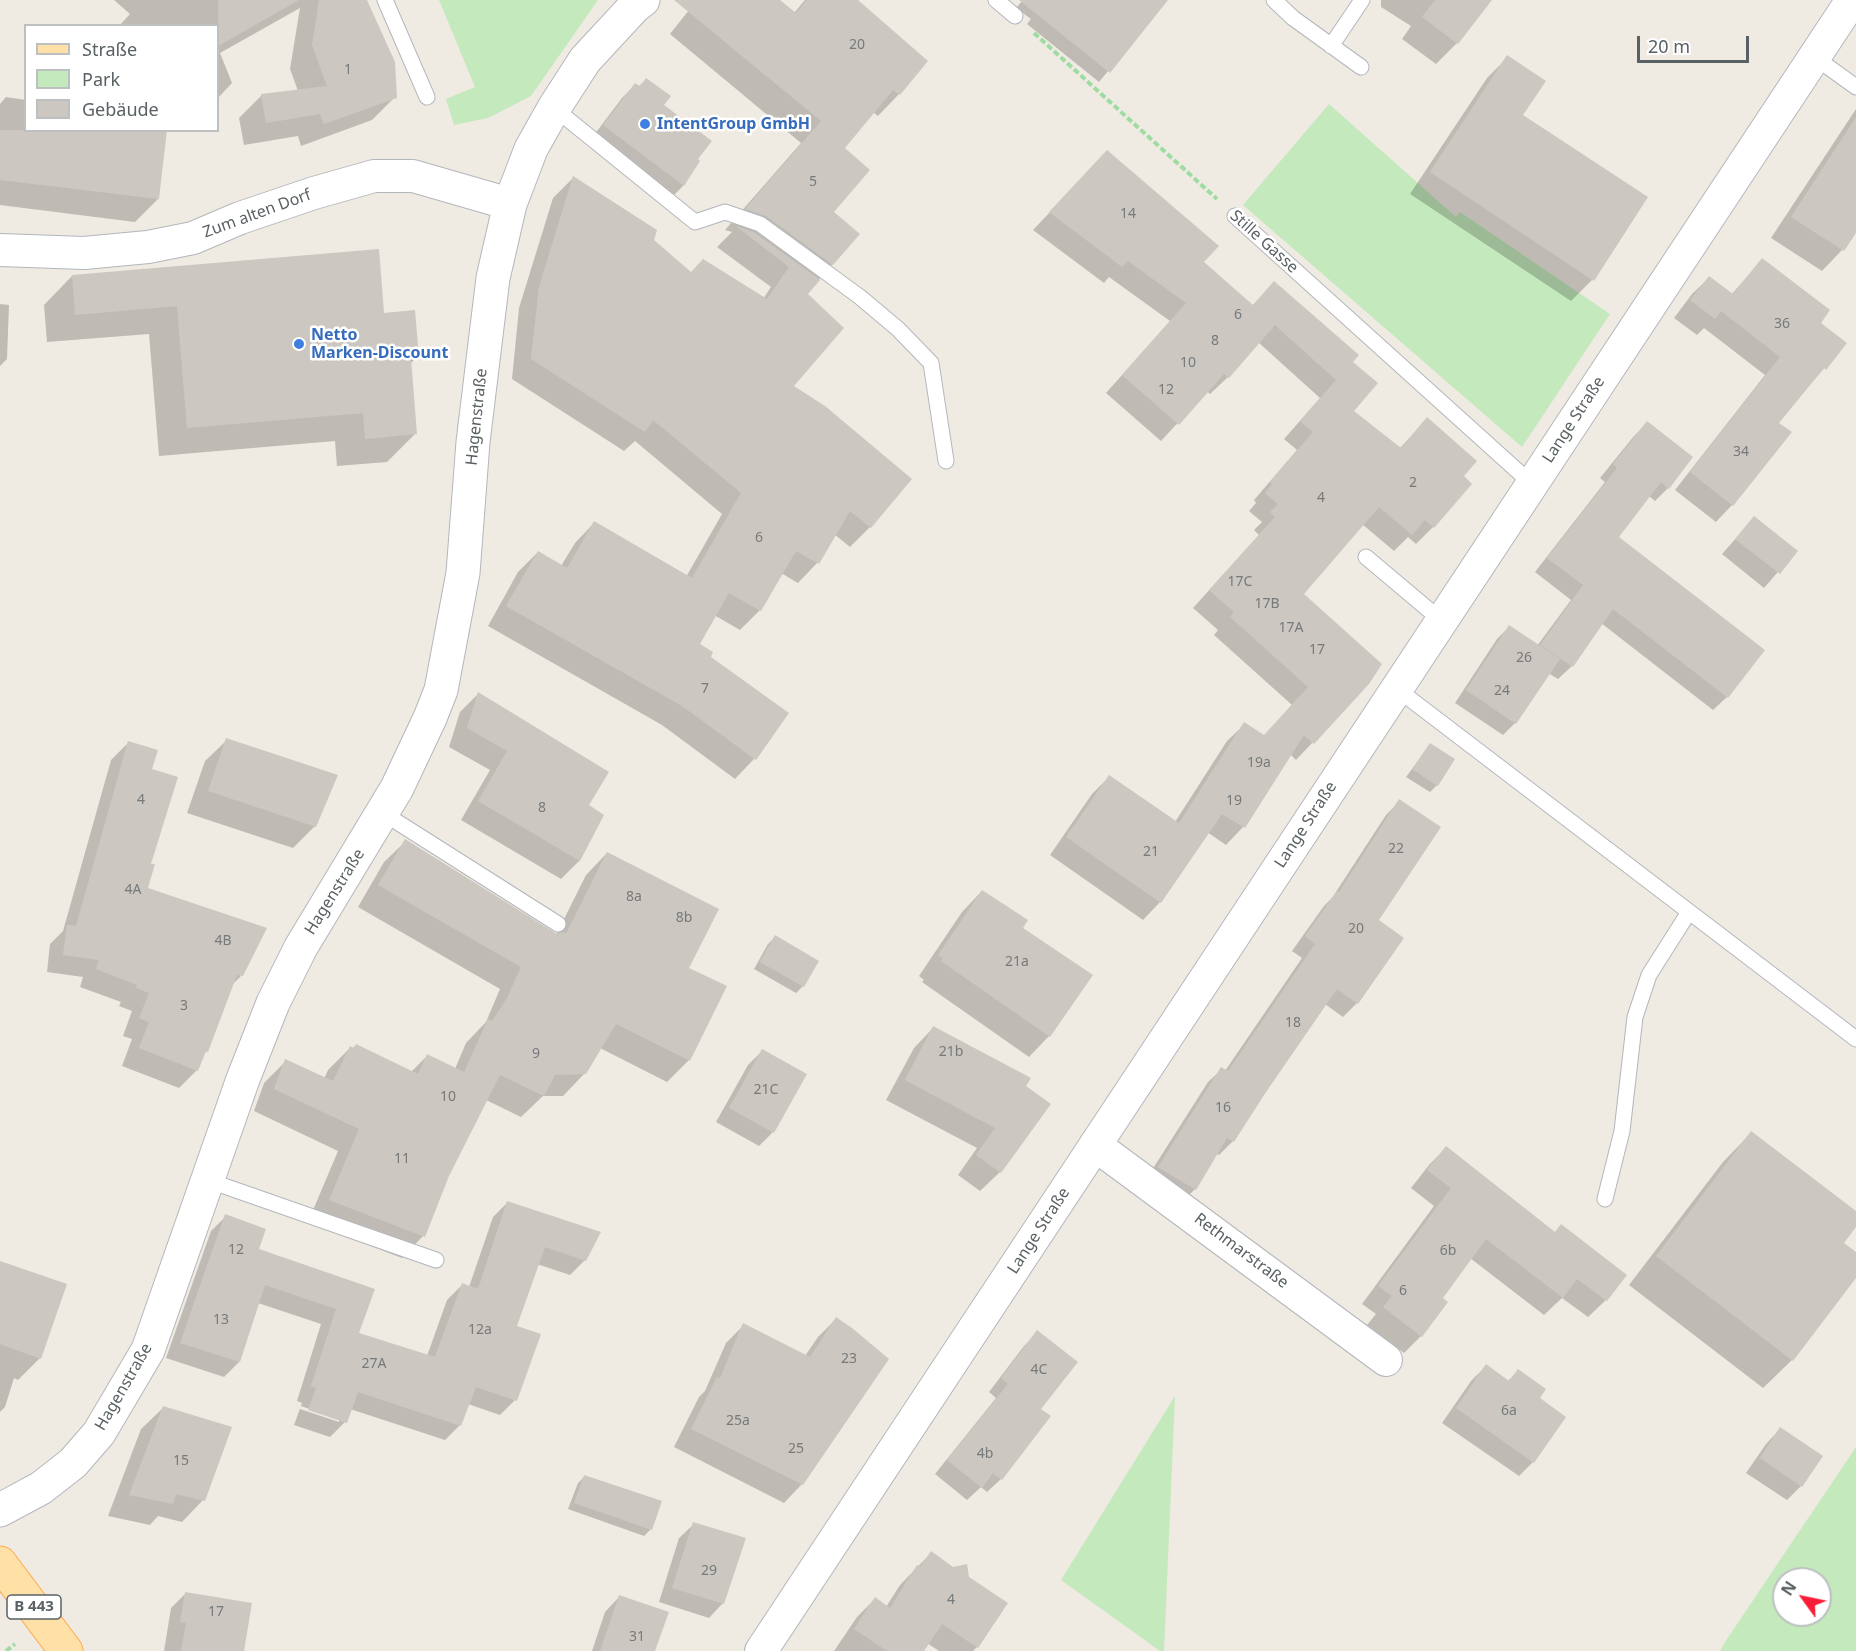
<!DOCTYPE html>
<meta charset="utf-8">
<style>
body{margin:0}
#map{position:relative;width:1856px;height:1651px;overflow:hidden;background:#efeae2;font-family:"Noto Sans",sans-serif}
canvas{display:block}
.legend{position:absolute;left:24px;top:24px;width:195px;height:108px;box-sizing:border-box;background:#fff;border:2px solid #bdc0c1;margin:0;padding:8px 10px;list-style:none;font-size:18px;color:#5a6164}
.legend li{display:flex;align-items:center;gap:12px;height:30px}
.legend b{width:30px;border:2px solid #bdc0c1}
.north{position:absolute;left:1772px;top:1567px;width:60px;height:60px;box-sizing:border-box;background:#fff;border:2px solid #bdc0c1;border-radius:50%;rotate:303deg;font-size:16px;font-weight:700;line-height:24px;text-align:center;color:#5a6164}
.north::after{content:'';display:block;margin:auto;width:21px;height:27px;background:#f91e36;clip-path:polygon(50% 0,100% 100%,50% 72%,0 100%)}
.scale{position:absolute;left:1637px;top:36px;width:112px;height:27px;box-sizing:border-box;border:3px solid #5a6164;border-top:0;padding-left:8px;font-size:18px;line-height:21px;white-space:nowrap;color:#5a6164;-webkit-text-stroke:4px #fff;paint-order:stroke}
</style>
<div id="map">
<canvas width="1856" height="1651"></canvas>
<ul class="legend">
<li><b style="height:8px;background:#ffe0a7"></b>Straße</li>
<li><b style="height:16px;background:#c4e9bc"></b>Park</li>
<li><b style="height:16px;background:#ccc7c1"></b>Gebäude</li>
</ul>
<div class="north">N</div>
<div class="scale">20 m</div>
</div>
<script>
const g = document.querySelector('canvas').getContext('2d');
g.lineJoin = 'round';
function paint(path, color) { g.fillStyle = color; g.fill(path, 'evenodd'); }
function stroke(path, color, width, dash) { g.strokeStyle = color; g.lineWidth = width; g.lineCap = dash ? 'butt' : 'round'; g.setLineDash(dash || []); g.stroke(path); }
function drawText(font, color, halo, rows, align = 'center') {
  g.font = font + ' "Noto Sans",sans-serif'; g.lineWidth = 5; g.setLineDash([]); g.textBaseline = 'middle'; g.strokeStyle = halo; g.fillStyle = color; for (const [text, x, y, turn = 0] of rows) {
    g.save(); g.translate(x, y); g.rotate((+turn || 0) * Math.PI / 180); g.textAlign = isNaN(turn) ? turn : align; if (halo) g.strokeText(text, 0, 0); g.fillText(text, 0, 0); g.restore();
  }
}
const green = new Path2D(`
 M439 0H598L531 96 488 118 454 125 446 99 475 87Z
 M1329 104 1456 217 1460 212 1610 314 1522 447 1243 205Z
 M1175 1396 1164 1651H1160L1061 1580Z
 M1856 1447V1651H1720L1725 1642ZM1784 1579H1820V1615H1784Z`);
const shadow = new Path2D(`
 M114 0H366L395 97 372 120 301 146 298 136 244 145 239 118 262 95 298 91 290 69 300 8 220 53 232 83 218 98V26H119L130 14Z
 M697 0H777L794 13 805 0H856L926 61 899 94 878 116 873 112 843 149 832 212 858 235 806 294 792 386 910 480 870 527 850 547 834 534 817 563 798 583 781 573 760 610 740 630 714 615 698 644 709 657 754 759 735 779 662 725 488 626 518 572 538 552 561 566 575 543 594 523 686 577 722 514 635 441 624 451 512 379 519 308 553 198 573 178 652 241 690 274 763 299 771 287 717 247 732 232 725 230 801 143 670 34Z
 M1023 0H1167L1099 82 1027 24 1031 19 1016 8Z
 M1381 0H1491L1457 43 1436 64 1402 39 1411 26 1381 7Z
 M1508 57 1521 115 1592 280 1571 301 1410 194 1487 78Z
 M646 80 698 161 683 186 670 199 591 139 622 98 635 85 638 87Z
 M6 97 26 100V130L158 199 135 222 0 205V104Z
 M1856 109V230L1842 250 1822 271 1771 238Z
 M1090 170 1252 306 1274 283 1351 362 1352 412 1399 449 1427 419 1462 476 1433 527 1416 544 1408 537 1394 551 1362 524 1302 594 1313 742 1296 760 1290 754 1243 827 1226 845 1207 832 1160 902 1143 920 1050 855 1092 794 1109 777 1175 822 1227 741 1245 724 1264 736 1292 705 1214 635 1218 630 1193 608 1259 535 1254 530 1262 522 1249 511 1256 503 1254 500 1297 450 1284 439 1320 398 1258 342 1228 377 1210 394 1207 391 1161 441 1106 393 1170 321 1109 277 1104 283 1033 230Z
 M1762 260 1818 323 1845 344 1777 423 1732 505 1716 522 1675 490 1765 375 1704 328 1697 335 1674 318 1692 294 1709 278 1731 295Z
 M72 276 382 314 417 357 410 364 415 434 387 462 337 466 335 441 159 456 149 334 47 342 44 305Z
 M0 304 9 305 7 359 0 366Z
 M1647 423 1668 488 1655 501 1649 496 1617 537 1727 697 1713 710 1601 623 1572 666 1558 679 1548 673 1515 723 1503 735 1455 703 1497 639 1509 627 1537 646 1571 600 1535 572 1605 482 1600 478 1634 436Z
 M1754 518 1796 551 1764 588 1722 554Z
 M478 694 587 805 602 816 579 861 561 879 461 820 490 770 449 747 460 712Z
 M227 740 315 826 293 848 187 813 205 761Z
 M128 743 150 770 149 865 146 888 241 976 232 985 207 1051 203 1054 197 1070 179 1088 122 1066 132 1039 123 1036 132 1011 119 1006 121 1002 80 987 83 977 47 972 50 944 63 931 111 760Z
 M1430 745 1453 760 1437 785 1430 792 1406 777Z
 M1400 801 1377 921 1357 1003 1343 1017 1325 1004 1263 1094 1233 1141 1219 1155 1216 1153 1195 1189 1181 1203 1145 1181 1208 1082 1222 1069 1225 1071 1302 958 1292 951 1324 906 1332 898 1386 815Z
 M406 841 556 935 586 875 607 853 687 969 725 987 688 1061 667 1082 600 1048 585 1073 563 1096H543L521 1117 486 1100 448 1175 423 1236 402 1258 308 1222 338 1151 254 1111 264 1083 286 1061 324 1079 328 1070 350 1048 352 1049 356 1045 411 1072 427 1056 455 1069 466 1043 486 1022 500 989 358 907 384 862Z
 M982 891 1049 1036 1029 1057 922 982 924 980 919 976 962 912Z
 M775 937 803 986 796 993 754 969 768 944Z
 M933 1028 1024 1086 1000 1172 980 1191 958 1175 977 1148 886 1100 914 1048Z
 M762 1051 805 1075 772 1133 759 1146 716 1122 748 1065Z
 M1751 1133 1856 1213V1225L1842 1243 1856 1254V1275L1792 1360 1763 1388 1629 1285 1723 1162Z
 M1446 1148 1554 1233 1625 1275 1606 1300 1588 1317 1562 1298 1544 1315 1470 1258 1441 1298 1421 1336 1404 1353 1367 1325 1376 1314 1362 1304 1434 1206 1411 1188 1429 1165Z
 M508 1202 585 1260 570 1275 537 1264 515 1326V1400L500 1415 468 1404 460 1425 445 1440 350 1409 345 1422 330 1437 294 1425 302 1403 297 1401 321 1324 258 1303 239 1362 224 1377 166 1358 211 1231 226 1216 257 1250 373 1290 357 1334 427 1356 447 1300 462 1285 469 1287 493 1217ZM301 1406 339 1419V1422L300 1409Z
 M0 1262 40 1358 18 1380 14 1378 5 1407 0 1412Z
 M836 1319 887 1359 802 1484 784 1503 674 1447 699 1397 705 1391 726 1343 744 1325 805 1356 818 1337Z
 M1038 1332 1039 1410 1001 1479 987 1492 981 1487 967 1500 935 1474 996 1398 989 1392 1024 1346Z
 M1486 1366 1508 1381 1518 1371 1538 1399 1533 1462 1519 1476 1442 1423 1471 1381Z
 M163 1408 203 1500 182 1522 158 1516 150 1525 108 1516 141 1429Z
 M1780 1429 1801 1486 1787 1500 1746 1473 1766 1444Z
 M585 1476 651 1529 644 1536 568 1509 578 1483Z
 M694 1524 723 1603 709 1618 659 1602 679 1538Z
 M931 1553 953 1568 977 1647 973 1651H939L927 1643 922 1651H834L857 1617 875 1599 886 1607 900 1585Z
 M186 1593 243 1651H164L171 1608Z
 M619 1597 654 1651H592L605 1612Z`);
const building = new Path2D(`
 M218 0H299L218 46Z
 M319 0H367L395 62 397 98 324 124 320 114 266 123 261 94 327 86 312 45Z
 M674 0H780L796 13 807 0H858L928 61 900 95 893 90 845 148 870 170 834 212 860 234 833 265 766 216 745 209 821 121Z
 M1019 0H1168L1110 73Z
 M1435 0H1492L1458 44 1422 17Z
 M1507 55 1546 81 1523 115 1648 197 1594 281 1430 172Z
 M646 78 671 96 664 105 712 141 698 159 700 161 684 186 603 125 635 83 640 86Z
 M1856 117V233L1844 251 1791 217Z
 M0 130H167L159 199 0 180Z
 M1107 150 1219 246 1204 262 1253 305 1274 281 1359 355 1353 362 1378 383 1354 411 1401 448 1427 417 1477 461 1464 476 1472 484 1434 528 1425 520 1412 535 1379 507 1304 594 1382 664 1369 684 1314 744 1304 735 1245 828 1222 814 1161 903 1066 837 1109 775 1179 823 1244 722 1264 735 1308 687 1230 617 1234 612 1209 590 1275 517 1270 512 1278 504 1265 493 1272 484 1270 482 1313 432 1300 421 1336 380 1275 325 1229 378 1224 374 1179 425 1122 375 1186 303 1128 261 1122 267 1049 212Z
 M573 176 657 230 654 240 691 272 703 259 767 299 789 267 736 226 755 233 820 280 808 294 844 328 794 386 825 406 912 479 871 528 850 511 819 564 796 551 761 611 729 593 700 644 713 652 711 657 789 713 756 760 682 706 506 606 538 551 567 568 594 521 692 578 741 493 653 420 645 432 531 359 539 287Z
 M379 249 384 313 415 310 419 358H411L417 434 365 439 363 413 187 428 177 306 75 315 72 275Z
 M1762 258 1830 310 1821 323 1847 343 1826 370 1824 368 1779 423 1792 432 1733 506 1690 472 1780 357 1721 311 1715 319 1690 300 1709 276 1733 294Z
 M1647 421 1693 457 1669 489 1661 482 1619 537 1765 650 1728 698 1613 609 1573 667 1540 645 1583 585 1547 558 1617 468 1613 464Z
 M1754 516 1798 551 1780 574 1735 539Z
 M1509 625 1560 659 1516 724 1466 690Z
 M478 692 609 772 589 805 604 815 580 861 478 801 507 751 467 728Z
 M226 738 338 775 316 827 208 791Z
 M128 741 158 750 152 769 178 777 151 864H155L148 888 267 928 243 976 237 975 208 1052 206 1051 198 1071 139 1048 149 1022 139 1018 149 993 136 988 137 985 96 969 99 960 63 955 67 925 76 926Z
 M1430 743 1455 759 1438 786 1412 769Z
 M1399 799 1441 827 1379 920 1404 938 1358 1004 1337 989 1264 1095 1234 1142 1227 1138 1196 1190 1158 1167 1221 1067 1228 1071 1315 944 1305 936 1337 891 1339 892Z
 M405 839 557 934 563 932 566 934 607 852 719 909 689 968 727 986 690 1061 616 1024 586 1074 555 1075 544 1096 500 1075 449 1176 425 1237 329 1200 359 1129 274 1089 285 1059 333 1081 350 1046 354 1048 356 1044 418 1074 427 1054 464 1072 488 1019 492 1021 507 998 521 967 378 885Z
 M982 890 1028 920 1023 928 1093 975 1050 1037 941 961 943 959 938 955Z
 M775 935 819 961 804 987 760 962Z
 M933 1026 1031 1078 1026 1086 1051 1104 1001 1173 976 1155 995 1128 905 1080Z
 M762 1049 807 1074 774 1133 729 1108Z
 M1751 1131 1856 1211V1227L1844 1243 1856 1252V1278L1793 1361 1656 1256Z
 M1446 1146 1555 1232 1561 1224 1627 1275 1607 1301 1577 1279 1563 1298 1486 1239 1443 1298 1448 1302 1422 1337 1383 1307 1392 1296 1378 1286 1451 1188 1427 1170Z
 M507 1201 601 1232 586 1261 545 1247 517 1326 541 1334 517 1401 476 1387 461 1426 358 1392 347 1423 308 1410 316 1388 311 1386 336 1309 265 1285 240 1362 180 1343 225 1214 266 1229 259 1249 375 1289 359 1333 435 1357 462 1283 478 1289Z
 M0 1261 67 1284 41 1359 0 1344Z
 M836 1317 852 1328 889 1359 803 1485 691 1429 717 1377 720 1378 743 1323 810 1357Z
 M1037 1330 1078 1362 1041 1409 1051 1416 1002 1480 993 1473 982 1488 947 1460 1008 1384 1001 1378Z
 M1486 1364 1509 1381 1518 1369 1546 1389 1540 1398 1566 1417 1534 1463 1456 1408Z
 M163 1406 232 1427 205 1501 176 1494 173 1504 129 1495Z
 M1780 1427 1823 1456 1802 1487 1760 1458Z
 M584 1475 662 1501 652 1530 574 1503Z
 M693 1522 746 1538 724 1604 672 1588Z
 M931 1551 953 1567 967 1564 969 1577 1008 1603 978 1648 942 1624 924 1651H887L854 1629 875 1597 890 1608 917 1565 920 1567Z
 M185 1592 252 1603 244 1651H181L186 1623 180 1622Z
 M619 1595 669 1612 655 1651H600Z`);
const path = new Path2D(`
 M1034 33 1217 199
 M6 1651 15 1644`);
const service = new Path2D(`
 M385 0 427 97
 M996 0 1015 16
 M1274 0 1293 18 1361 67
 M1331 46 1362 0
 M1813 56 1856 87
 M554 108 695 222 725 212 760 224 860 297 898 329 931 363 946 461
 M1235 216 1532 484
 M1366 557 1442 621
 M1397 689 1856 1039
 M383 813 558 924
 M207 1180 436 1260
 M1605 1199 1622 1131 1635 1017 1649 975 1689 912`);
const minor = new Path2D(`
 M0 250 84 253 148 247 193 238 240 218 314 193 374 176H413L510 204
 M1095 1145 1386 1360
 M761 1651 1852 0`);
const tertiary = new Path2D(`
 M0 1510 41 1488 73 1463 99 1433 148 1350 243 1079 273 1003 301 947 397 788 430 718 441 690 463 573 473 442 493 278 510 204 531 149 554 108 585 60 634 7 643 0`);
const primary = new Path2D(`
 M0 1563 66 1651`);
const markers = [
 [645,124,6,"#3f7fe0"],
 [299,344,6,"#3f7fe0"]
];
const numberNames = [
 ["20",857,45],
 ["1",348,70],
 ["5",813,182],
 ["14",1128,214],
 ["6",1238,315],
 ["36",1782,324],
 ["8",1215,341],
 ["10",1188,363],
 ["12",1166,390],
 ["34",1741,452],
 ["2",1413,483],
 ["4",1321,498],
 ["6",759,538],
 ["17C",1240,582],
 ["17B",1267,604],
 ["17A",1291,628],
 ["17",1317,650],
 ["26",1524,658],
 ["7",705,689],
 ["24",1502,691],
 ["19a",1259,763],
 ["4",141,800],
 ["19",1234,801],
 ["8",542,808],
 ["22",1396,849],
 ["21",1151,852],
 ["4A",133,890],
 ["8a",634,897],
 ["8b",684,918],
 ["20",1356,929],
 ["4B",223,941],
 ["21a",1017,962],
 ["3",184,1006],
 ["18",1293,1023],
 ["21b",951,1052],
 ["9",536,1054],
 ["21C",766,1090],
 ["10",448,1097],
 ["16",1223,1108],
 ["11",402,1159],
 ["12",236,1250],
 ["6b",1448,1251],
 ["6",1403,1291],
 ["13",221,1320],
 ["12a",480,1330],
 ["23",849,1359],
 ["27A",374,1364],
 ["4C",1039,1370],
 ["6a",1509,1411],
 ["25a",738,1421],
 ["25",796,1449],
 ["4b",985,1454],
 ["15",181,1461],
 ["29",709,1571],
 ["4",951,1600],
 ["17",216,1612],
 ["31",637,1637]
];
const shields = [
 [34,1607,54]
];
const shieldNames = [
 ["B 443",34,1607]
];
const shopNames = [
 ["IntentGroup GmbH",657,124],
 ["Netto",311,335],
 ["Marken-Discount",311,353]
];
const streetNames = [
 ["Zum alten Dorf",257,214,-20],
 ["Stille Gasse",1264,242,42],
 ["Hagenstraße",477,417,-84],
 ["Lange Straße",1574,420,-57],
 ["Lange Straße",1306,825,-57],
 ["Hagenstraße",335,892,-58],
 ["Lange Straße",1039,1231,-57],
 ["Rethmarstraße",1241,1251,37],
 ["Hagenstraße",124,1387,-60]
];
paint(green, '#c4e9bc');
paint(shadow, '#0003');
paint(building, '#ccc7c1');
stroke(service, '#b3b7bb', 17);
stroke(minor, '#b3b7bb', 34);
stroke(tertiary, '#b3b7bb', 35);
stroke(primary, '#feaa4c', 35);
stroke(path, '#9edca2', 4, [6, 3]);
stroke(service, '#fff', 15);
stroke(minor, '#fff', 32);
stroke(tertiary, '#fff', 33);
stroke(primary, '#ffe0a7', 33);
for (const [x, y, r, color] of markers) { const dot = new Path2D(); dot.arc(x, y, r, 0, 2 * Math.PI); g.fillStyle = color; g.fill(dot); stroke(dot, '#fff', 2); }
drawText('14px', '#767a7b', null, numberNames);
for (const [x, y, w] of shields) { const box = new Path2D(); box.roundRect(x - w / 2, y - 12, w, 24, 4.5); g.fillStyle = '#fff'; g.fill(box); stroke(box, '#5a6164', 1.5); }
drawText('bold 15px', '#5a6164', null, shieldNames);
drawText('bold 16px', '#366cbe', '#fff', shopNames, 'left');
drawText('16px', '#5a6164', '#fff', streetNames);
</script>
